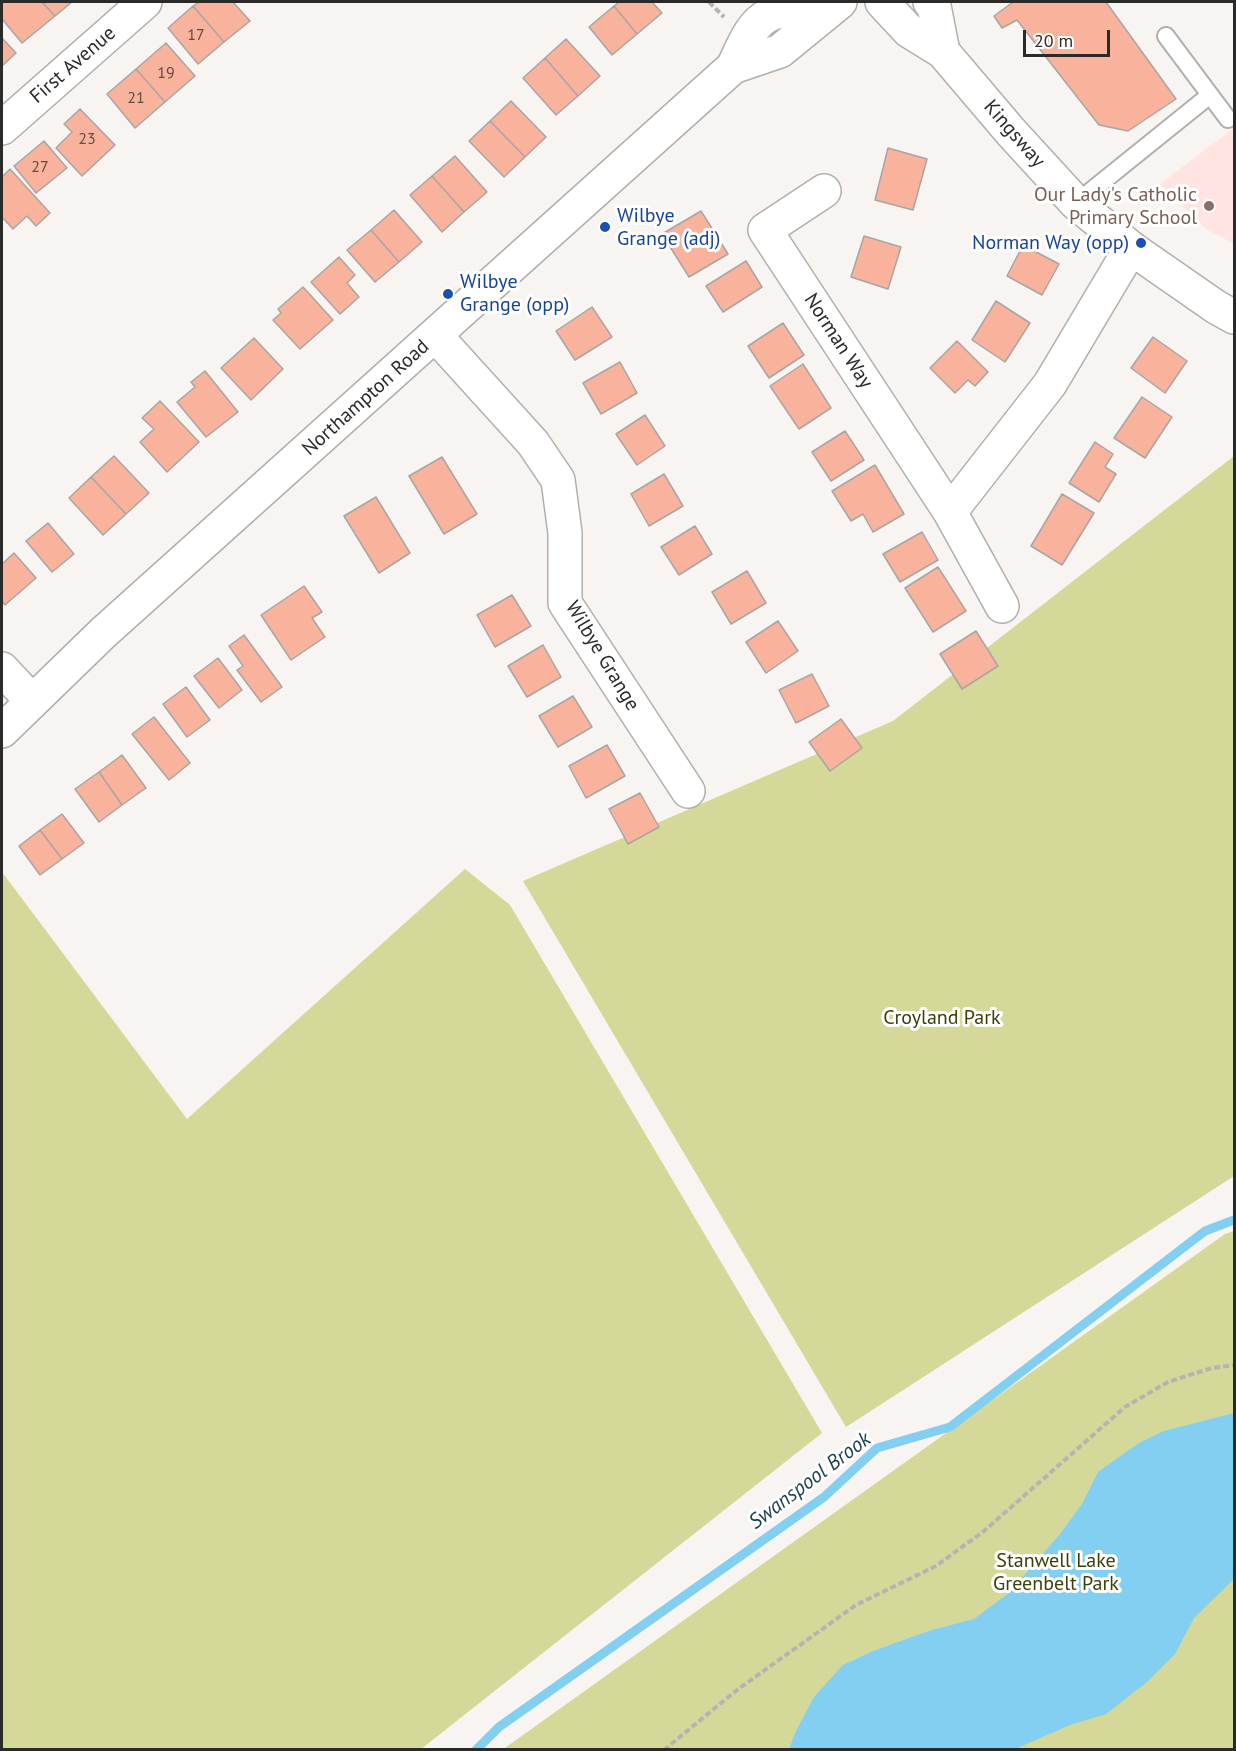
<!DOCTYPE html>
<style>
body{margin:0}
#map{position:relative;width:1236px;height:1751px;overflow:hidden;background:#f7f4f1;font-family:"PT Sans",sans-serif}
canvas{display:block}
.frame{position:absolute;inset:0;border:3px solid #2a2a28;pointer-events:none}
.scale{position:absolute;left:1023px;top:30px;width:87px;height:27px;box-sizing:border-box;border:3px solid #2a2a28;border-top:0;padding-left:8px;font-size:18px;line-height:21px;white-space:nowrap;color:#2a2a28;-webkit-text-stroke:4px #fff;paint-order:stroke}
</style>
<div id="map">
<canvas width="1236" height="1751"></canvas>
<div class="frame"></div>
<div class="scale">20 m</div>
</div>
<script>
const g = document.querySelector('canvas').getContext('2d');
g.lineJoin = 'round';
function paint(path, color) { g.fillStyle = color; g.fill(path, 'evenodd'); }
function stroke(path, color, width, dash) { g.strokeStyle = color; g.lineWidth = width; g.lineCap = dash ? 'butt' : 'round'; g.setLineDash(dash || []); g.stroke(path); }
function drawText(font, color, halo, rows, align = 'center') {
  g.font = font + ' "PT Sans",sans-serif'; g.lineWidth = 6; g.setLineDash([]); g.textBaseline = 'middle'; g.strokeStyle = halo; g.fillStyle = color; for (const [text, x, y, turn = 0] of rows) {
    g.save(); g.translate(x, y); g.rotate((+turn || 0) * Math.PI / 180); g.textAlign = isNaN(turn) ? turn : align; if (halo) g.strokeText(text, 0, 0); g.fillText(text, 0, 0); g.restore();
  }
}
const education = new Path2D(`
 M1234 128V244L1205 228 1160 184Z`);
const green = new Path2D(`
 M1234 456V1176L846 1427 523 881 893 721Z
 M465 869 510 905 822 1433 421 1749H2V872L187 1119Z
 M1234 1231V1749L502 1750 1225 1234Z`);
const water = new Path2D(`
 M1234 1413V1579L1194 1618 1175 1654 1147 1682 1106 1714 1070 1725 1015 1749H789L796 1731 814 1697 843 1665 873 1651 932 1630 974 1619 1009 1593 1060 1534 1082 1504 1098 1472 1139 1443 1164 1431Z`);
const stream = new Path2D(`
 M476 1750 499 1727 824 1497 877 1448 950 1427 1205 1231 1234 1220`);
const building = new Path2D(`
 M2 2H42L55 16 22 43 2 19Z
 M42 2H72L55 16Z
 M199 2H233L250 21 224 42 193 6Z
 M619 2H652L662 13 637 34 614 6Z
 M1013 2H1106L1176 99 1128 131 1099 125 1017 20 1002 28 994 16Z
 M193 6 224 42 198 64 168 28Z
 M614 6 637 34 612 55 589 27Z
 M2 38 16 53 2 66Z
 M566 39 600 76 578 96 545 58Z
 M166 43 195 76 165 102 136 69Z
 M545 58 578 96 556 115 523 78Z
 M136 69 165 102 135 128 107 94Z
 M511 101 546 137 525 157 490 121Z
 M80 109 115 145 82 176 56 148 72 132 64 124Z
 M490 121 525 157 504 177 469 141Z
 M44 141 67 168 36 193 14 166Z
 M888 148 927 159 913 210 875 200Z
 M455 156 487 192 464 212 432 176Z
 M10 169 50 213 36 226 27 216 13 229 2 217V177Z
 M432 176 464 212 442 232 410 195Z
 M394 210 422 242 399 262 371 230Z
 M701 211 728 254 689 277 662 234Z
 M371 230 399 262 375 282 347 250Z
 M864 236 901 247 888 289 851 277Z
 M1023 245 1059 264 1042 295 1007 276Z
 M339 257 355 275 347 283 359 297 340 314 311 282Z
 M746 261 762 287 723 312 706 286Z
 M303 287 333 320 300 349 273 320 281 313 278 309Z
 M996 301 1030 323 1005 362 972 340Z
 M592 307 612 337 575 360 556 331Z
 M783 323 804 355 769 378 748 346Z
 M1153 337 1187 361 1165 393 1131 368Z
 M254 338 283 369 251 400 221 368Z
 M957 341 988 372 975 386 968 380 955 393 930 368Z
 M620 362 637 393 601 414 583 383Z
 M803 364 831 408 799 429 770 386Z
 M205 371 238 412 206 437 177 402 195 387 191 382Z
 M1142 397 1172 417 1145 458 1114 438Z
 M160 401 199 442 167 472 140 442 154 429 142 418Z
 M645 415 665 446 637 465 616 434Z
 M845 431 864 460 831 481 812 452Z
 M1095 442 1113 454 1105 467 1116 474 1099 502 1069 483Z
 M114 456 149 493 126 514 91 477Z
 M442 457 477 514 444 534 409 476Z
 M875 465 904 514 873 532 863 514 851 521 832 491Z
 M664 474 683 506 649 526 631 494Z
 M91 477 126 514 103 535 69 498Z
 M1062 494 1094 513 1062 565 1031 546Z
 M376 497 410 553 379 573 344 516Z
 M48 523 74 554 52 572 26 541Z
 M695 526 712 554 679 575 661 547Z
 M922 532 938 560 900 582 883 554Z
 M14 553 36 578 5 605 2 601V564Z
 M938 567 966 611 933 632 905 588Z
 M747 571 766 603 731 624 712 592Z
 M304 586 322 612 312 618 325 637 291 660 261 615Z
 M512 595 531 626 495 647 477 615Z
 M778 621 798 651 766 673 746 642Z
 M976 631 998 666 962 689 940 654Z
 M244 635 282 687 261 702 237 670 243 666 229 646Z
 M543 645 561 677 527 697 508 666Z
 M218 658 242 690 219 708 194 676Z
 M812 674 829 706 796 723 779 690Z
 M186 687 210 720 187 737 163 704Z
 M573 696 592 727 558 747 539 716Z
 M154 717 190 763 169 780 132 734Z
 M841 719 862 748 830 771 809 742Z
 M607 745 625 776 586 798 569 766Z
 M122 755 146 788 122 805 99 772Z
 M99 772 122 805 99 822 75 789Z
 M640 793 659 827 628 844 609 809Z
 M62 814 84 843 62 859 40 830Z
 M40 830 62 859 40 875 19 846Z`);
const path = new Path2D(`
 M709 2 724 17
 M664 1750 737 1690 856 1605 936 1566 984 1531 1125 1407 1168 1382 1212 1368 1234 1365`);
const service = new Path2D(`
 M1166 36 1228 119
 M1076 203 1210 95`);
const minor = new Path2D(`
 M2 128 145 2
 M824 191 765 230 950 512 1002 606
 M435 335 533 443 558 480 565 533V603L688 791
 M950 512 1050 384 1131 248
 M2 669 32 701`);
const tertiary = new Path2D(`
 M882 2 909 31 943 52 1011 132 1076 203 1131 248 1216 307 1234 317
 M930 2 934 6 943 52`);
const primary = new Path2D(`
 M733 67 780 51 840 2
 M2 731 103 633 733 67C742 49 750 24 769 15 780 10 790 10 800 2`);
const markers = [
 [1209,206,6,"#8d6e63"],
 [605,227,6,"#1a4fb4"],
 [1141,243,6,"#1a4fb4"],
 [448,294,6,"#1a4fb4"]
];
const numberNames = [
 ["17",196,35],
 ["19",166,73],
 ["21",136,98],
 ["23",87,139],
 ["27",40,167]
];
const streetNames = [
 ["First Avenue",73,65,-41],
 ["Kingsway",1014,134,49],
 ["Norman Way",838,341,57],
 ["Northampton Road",366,398,-42],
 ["Wilbye Grange",602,656,59]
];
const educationNames = [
 ["Our Lady's Catholic",1197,195],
 ["Primary School",1197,218]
];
const transitNames = [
 ["Wilbye",617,216],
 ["Grange (adj)",617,239],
 ["Norman Way (opp)",1129,243,"right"],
 ["Wilbye",460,282],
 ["Grange (opp)",460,305]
];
const parkNames = [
 ["Croyland Park",942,1018],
 ["Stanwell Lake",1056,1561],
 ["Greenbelt Park",1056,1584]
];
const waterNames = [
 ["Swanspool Brook",810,1481,-37]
];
paint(education, '#ffe4e2');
paint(green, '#d4d898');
paint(water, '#82cff1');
stroke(stream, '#82cff1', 9);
paint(building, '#f9b29b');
stroke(building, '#a9a5a4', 1.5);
stroke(service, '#b1afac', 20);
stroke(minor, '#b1afac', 36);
stroke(tertiary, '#b1afac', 36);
stroke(primary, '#b1afac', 36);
stroke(path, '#b6b4b1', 4, [6, 3]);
stroke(service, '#fff', 16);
stroke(minor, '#fff', 33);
stroke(tertiary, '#fff', 33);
stroke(primary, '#fff', 33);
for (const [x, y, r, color] of markers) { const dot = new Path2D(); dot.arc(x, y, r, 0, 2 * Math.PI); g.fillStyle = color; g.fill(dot); stroke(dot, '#fff', 2); }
drawText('16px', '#5e4c45', null, numberNames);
drawText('20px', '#2a2a28', '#fff', streetNames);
drawText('20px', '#785e54', '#fff', educationNames, 'right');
drawText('20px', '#164399', '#fff', transitNames, 'left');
drawText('20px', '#3c3e07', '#fff', parkNames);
drawText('italic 21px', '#1a3e4d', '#fff', waterNames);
</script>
